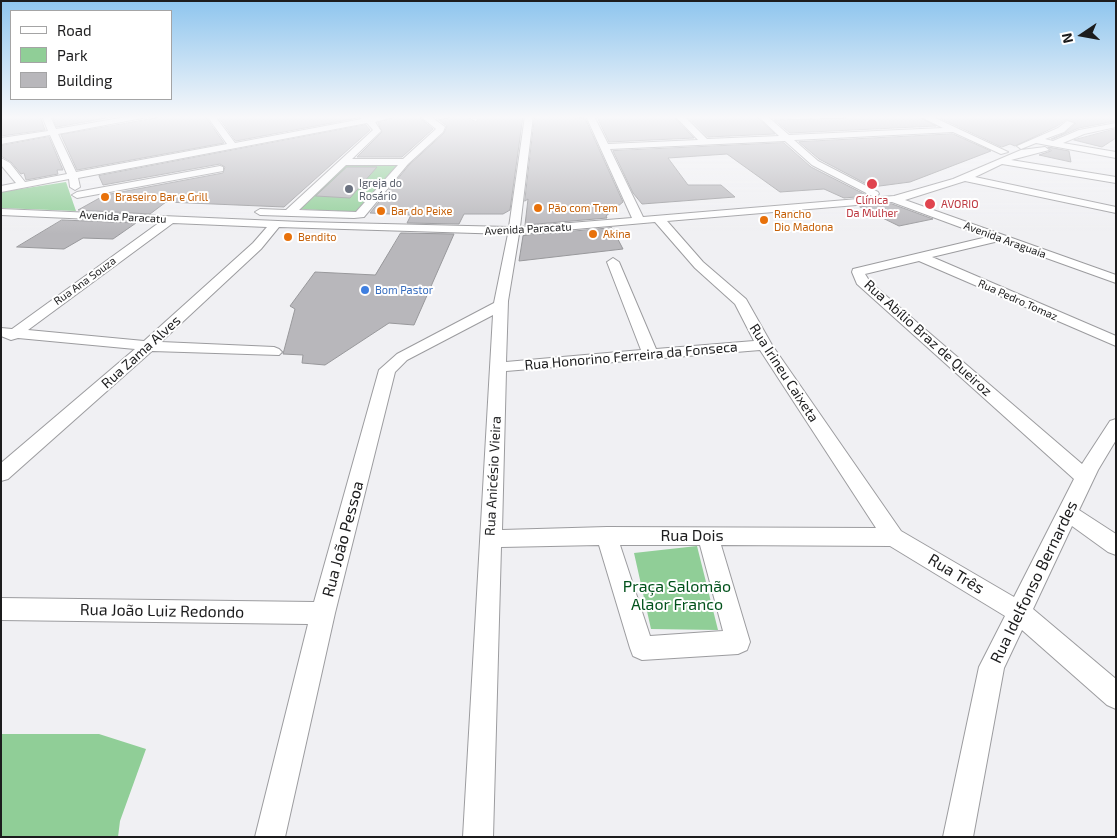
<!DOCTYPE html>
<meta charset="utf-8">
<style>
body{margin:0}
#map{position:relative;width:1117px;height:838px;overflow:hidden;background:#f0f0f3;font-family:"Exo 2",sans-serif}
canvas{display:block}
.frame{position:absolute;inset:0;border:2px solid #1c1c1d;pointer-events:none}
.legend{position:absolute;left:10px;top:10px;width:162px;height:90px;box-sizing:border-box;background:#fff;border:1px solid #a4a4a5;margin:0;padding:6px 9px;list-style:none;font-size:15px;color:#1c1c1d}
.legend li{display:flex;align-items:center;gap:10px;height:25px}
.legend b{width:25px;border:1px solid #a4a4a5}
.north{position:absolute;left:1057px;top:10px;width:50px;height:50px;-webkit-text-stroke:4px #fff;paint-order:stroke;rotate:258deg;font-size:14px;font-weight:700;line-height:20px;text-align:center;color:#1c1c1d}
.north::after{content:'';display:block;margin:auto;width:18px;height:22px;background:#1c1c1d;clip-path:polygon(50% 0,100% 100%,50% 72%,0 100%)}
</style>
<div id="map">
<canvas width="1117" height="838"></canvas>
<div class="frame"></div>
<ul class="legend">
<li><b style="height:6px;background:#fff"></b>Road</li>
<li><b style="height:14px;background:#90ce97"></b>Park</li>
<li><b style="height:14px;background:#b8b7bb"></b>Building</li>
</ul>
<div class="north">N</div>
</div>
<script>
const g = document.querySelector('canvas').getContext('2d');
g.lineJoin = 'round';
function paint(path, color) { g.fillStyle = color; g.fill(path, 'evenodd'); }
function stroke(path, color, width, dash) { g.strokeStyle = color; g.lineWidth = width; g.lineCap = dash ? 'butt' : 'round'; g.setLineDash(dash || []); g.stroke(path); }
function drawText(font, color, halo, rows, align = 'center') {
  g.font = font + ' "Exo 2",sans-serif'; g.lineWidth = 4; g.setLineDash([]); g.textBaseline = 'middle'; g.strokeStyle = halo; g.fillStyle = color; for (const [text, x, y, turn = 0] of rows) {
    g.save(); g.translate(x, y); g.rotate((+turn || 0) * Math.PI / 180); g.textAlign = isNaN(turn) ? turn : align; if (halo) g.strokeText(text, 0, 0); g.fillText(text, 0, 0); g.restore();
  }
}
const green = new Path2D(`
 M348 163 399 165 358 212 299 209Z
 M66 182 76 211 1 208V192Z
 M697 546 718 630 651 629 634 553Z
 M1 734H99L146 749 120 821 118 837H1Z`);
const building = new Path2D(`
 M1 116H40L45 130 1 136Z
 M52 116H118L57 127Z
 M167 116H205L224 143 77 170 61 135Z
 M218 116H357L358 118 236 141Z
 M398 116H418L433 129 402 157H357L382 132 378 123Z
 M458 116H466L476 122 479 116H523L510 210 503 214H464L459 224 407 223 411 215 370 213 409 165 444 133 447 126 439 120Z
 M535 116 585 118 623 202 606 216 607 218 525 225 528 199 525 201Z
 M614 116H673L694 138 609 142 597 117Z
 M687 116H756L775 134 708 137Z
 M842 116H917L936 126 790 133 774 120 845 118Z
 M936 116H1116V121L1079 128 1053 139H1051L1065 133 1076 123 1066 120 1057 126 1015 146 1010 144 1002 147Z
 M366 125 370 130 284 207 166 202 150 214 78 210 105 195 223 173 225 167 220 164 103 185 99 176Z
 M1116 129V138L1102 147 1074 140Z
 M953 134 991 151 910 182 872 187 819 159 799 142Z
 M49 137 63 170H57L58 174 26 180 24 173 21 174 11 162 1 156V146Z
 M784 143 811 167 868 196 844 198 824 189 780 192 727 154 668 158 688 185H721L735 197 642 204 633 193 613 151Z
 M1048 147 1069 151 1071 162 1039 155 1051 151Z
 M347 167H377L350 198 316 196Z
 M892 204 933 219 899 226 860 207Z
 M62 220 136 223 113 239 83 238 64 249 17 247Z
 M612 228 623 249 519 261 523 236Z
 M401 233 454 234 414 325 389 323 325 365 302 363 303 355 283 354 295 309 290 306 315 272 375 275Z`);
const minor = new Path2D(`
 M42 116H50L56 129 132 116H153L58 134 76 172 227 144 207 116H215L235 143 362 119 359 116H396L375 122 381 131 352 159H403L436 129 420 116H430L445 127 443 132 408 164 364 217 354 218 260 215 255 212 260 209 286 210 373 130 367 123 78 178 80 187 75 190 70 187 69 179 1 192V186L16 183 1 165V158L10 163 25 182 67 174 50 135 1 144V138L48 131ZM346 165H398L356 212 299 210Z
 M525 116H533L520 227 632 218 586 116H594L608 144 698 140 675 116H684L707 139 779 136 758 116H767L789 135 943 128 919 116H931L1008 152 1001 154 953 132 794 140 818 161 878 192 879 194 874 197 812 165 785 141 610 149 643 217 894 196 953 179 1021 150 1045 147 1049 150 1011 160 1116 177V183L1002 164 975 177 1116 207V213L965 181 905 200 1116 275V283L999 241 932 257 1116 336V346L919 261 865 274 870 282 1082 464 1110 421 1116 419V440L1098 470 1079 510 1116 534V555L1108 552 1072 526 1033 609 1116 679V709L1107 705 1022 630 1004 668 973 837H943L979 667 1005 616 890 546 721 545 750 642 747 650 738 654 642 660 633 656 630 648 599 545 501 547 493 837H463L493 315 407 360 395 372 335 613 285 837H255L308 624 1 620V598L314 602 379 370 397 354 494 303 508 234 279 227 261 249 161 342 274 347 279 349 282 352 279 355 152 351 8 479 1 481V463L135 349 18 338 11 340 1 336V328L12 329 160 222 1 215V209L301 222 509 227ZM892 202 987 237 853 269 852 272 857 284 1074 479 1014 597 901 531 772 345 746 299 703 262 667 221ZM655 222 695 268 735 304 754 341 656 349 619 262 613 258 607 262 641 350 506 362 508 301 519 234ZM173 223 267 227 253 243 144 341 28 330ZM760 350 876 528 607 527 502 530 506 371ZM620 545H700L723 631 650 636Z
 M1067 121 1074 123 1064 132 1045 139 1053 141 1079 130 1116 123V127L1084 134 1063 143 1116 152V158L1036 143 1021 149 1017 146 1058 128Z
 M220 166 223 167V171L77 198 72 195 77 192Z`);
const markers = [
 [872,184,6,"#e0444e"],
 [349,189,5,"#6b7280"],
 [105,197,5,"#e8710a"],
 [930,204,6,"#e0444e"],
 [538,208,5,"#e8710a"],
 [381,211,5,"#e8710a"],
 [764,220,5,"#e8710a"],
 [593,234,5,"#e8710a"],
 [288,237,5,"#e8710a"],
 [365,290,5,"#3f7fe0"]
];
const farWorshipnames = [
 ["Igreja do",359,183],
 ["Rosário",359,196]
];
const farFoodnames = [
 ["Braseiro Bar e Grill",115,197],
 ["Pão com Trem",548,208],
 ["Bar do Peixe",391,211],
 ["Rancho",774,214],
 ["Dio Madona",774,227],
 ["Akina",603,234],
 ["Bendito",298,237]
];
const farHealthnames = [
 ["Clínica",872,200],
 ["Da Mulher",872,213],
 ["AVORIO",941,204,"left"]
];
const farStreetnames = [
 ["Avenida Paracatu",123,217,3],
 ["Avenida Paracatu",528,229,-3],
 ["Avenida Araguaia",1005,240,20],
 ["Rua Ana Souza",85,281,-36],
 ["Rua Pedro Tomaz",1018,300,24]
];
const farShopnames = [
 ["Bom Pastor",375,290]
];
const streetNames = [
 ["Rua Abílio Braz de Queiroz",928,338,42],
 ["Rua Zama Alves",141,352,-42],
 ["Rua Honorino Ferreira da Fonseca",631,356,-5],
 ["Rua Irineu Caixeta",784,373,57],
 ["Rua Anicésio Vieira",493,476,-87]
];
const nearStreetnames = [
 ["Rua Dois",692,536],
 ["Rua João Pessoa",343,539,-75],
 ["Rua Três",956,574,31],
 ["Rua Idelfonso Bernardes",1034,582,-64],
 ["Rua João Luiz Redondo",162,611,1]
];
const nearParknames = [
 ["Praça Salomão",677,587],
 ["Alaor Franco",677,605]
];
paint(green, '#90ce97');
paint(building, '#b8b7bb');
stroke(building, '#98989b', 1);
stroke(minor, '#9c9c9f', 2);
paint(minor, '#fff');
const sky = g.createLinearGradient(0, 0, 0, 234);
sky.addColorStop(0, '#8ec5ee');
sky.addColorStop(0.5, '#f8f8fa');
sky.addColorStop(1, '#f8f8fa00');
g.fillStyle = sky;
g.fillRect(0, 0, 1117, 234);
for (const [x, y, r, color] of markers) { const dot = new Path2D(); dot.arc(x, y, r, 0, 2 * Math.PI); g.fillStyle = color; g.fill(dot); stroke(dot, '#fff', 2); }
drawText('11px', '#5b616d', '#fff', farWorshipnames, 'left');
drawText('11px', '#c56008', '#fff', farFoodnames, 'left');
drawText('11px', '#be3a42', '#fff', farHealthnames);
drawText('11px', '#1c1c1d', '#fff', farStreetnames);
drawText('11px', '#366cbe', '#fff', farShopnames, 'left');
drawText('14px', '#1c1c1d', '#fff', streetNames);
drawText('16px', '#1c1c1d', '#fff', nearStreetnames);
drawText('16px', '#02521c', '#fff', nearParknames);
</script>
